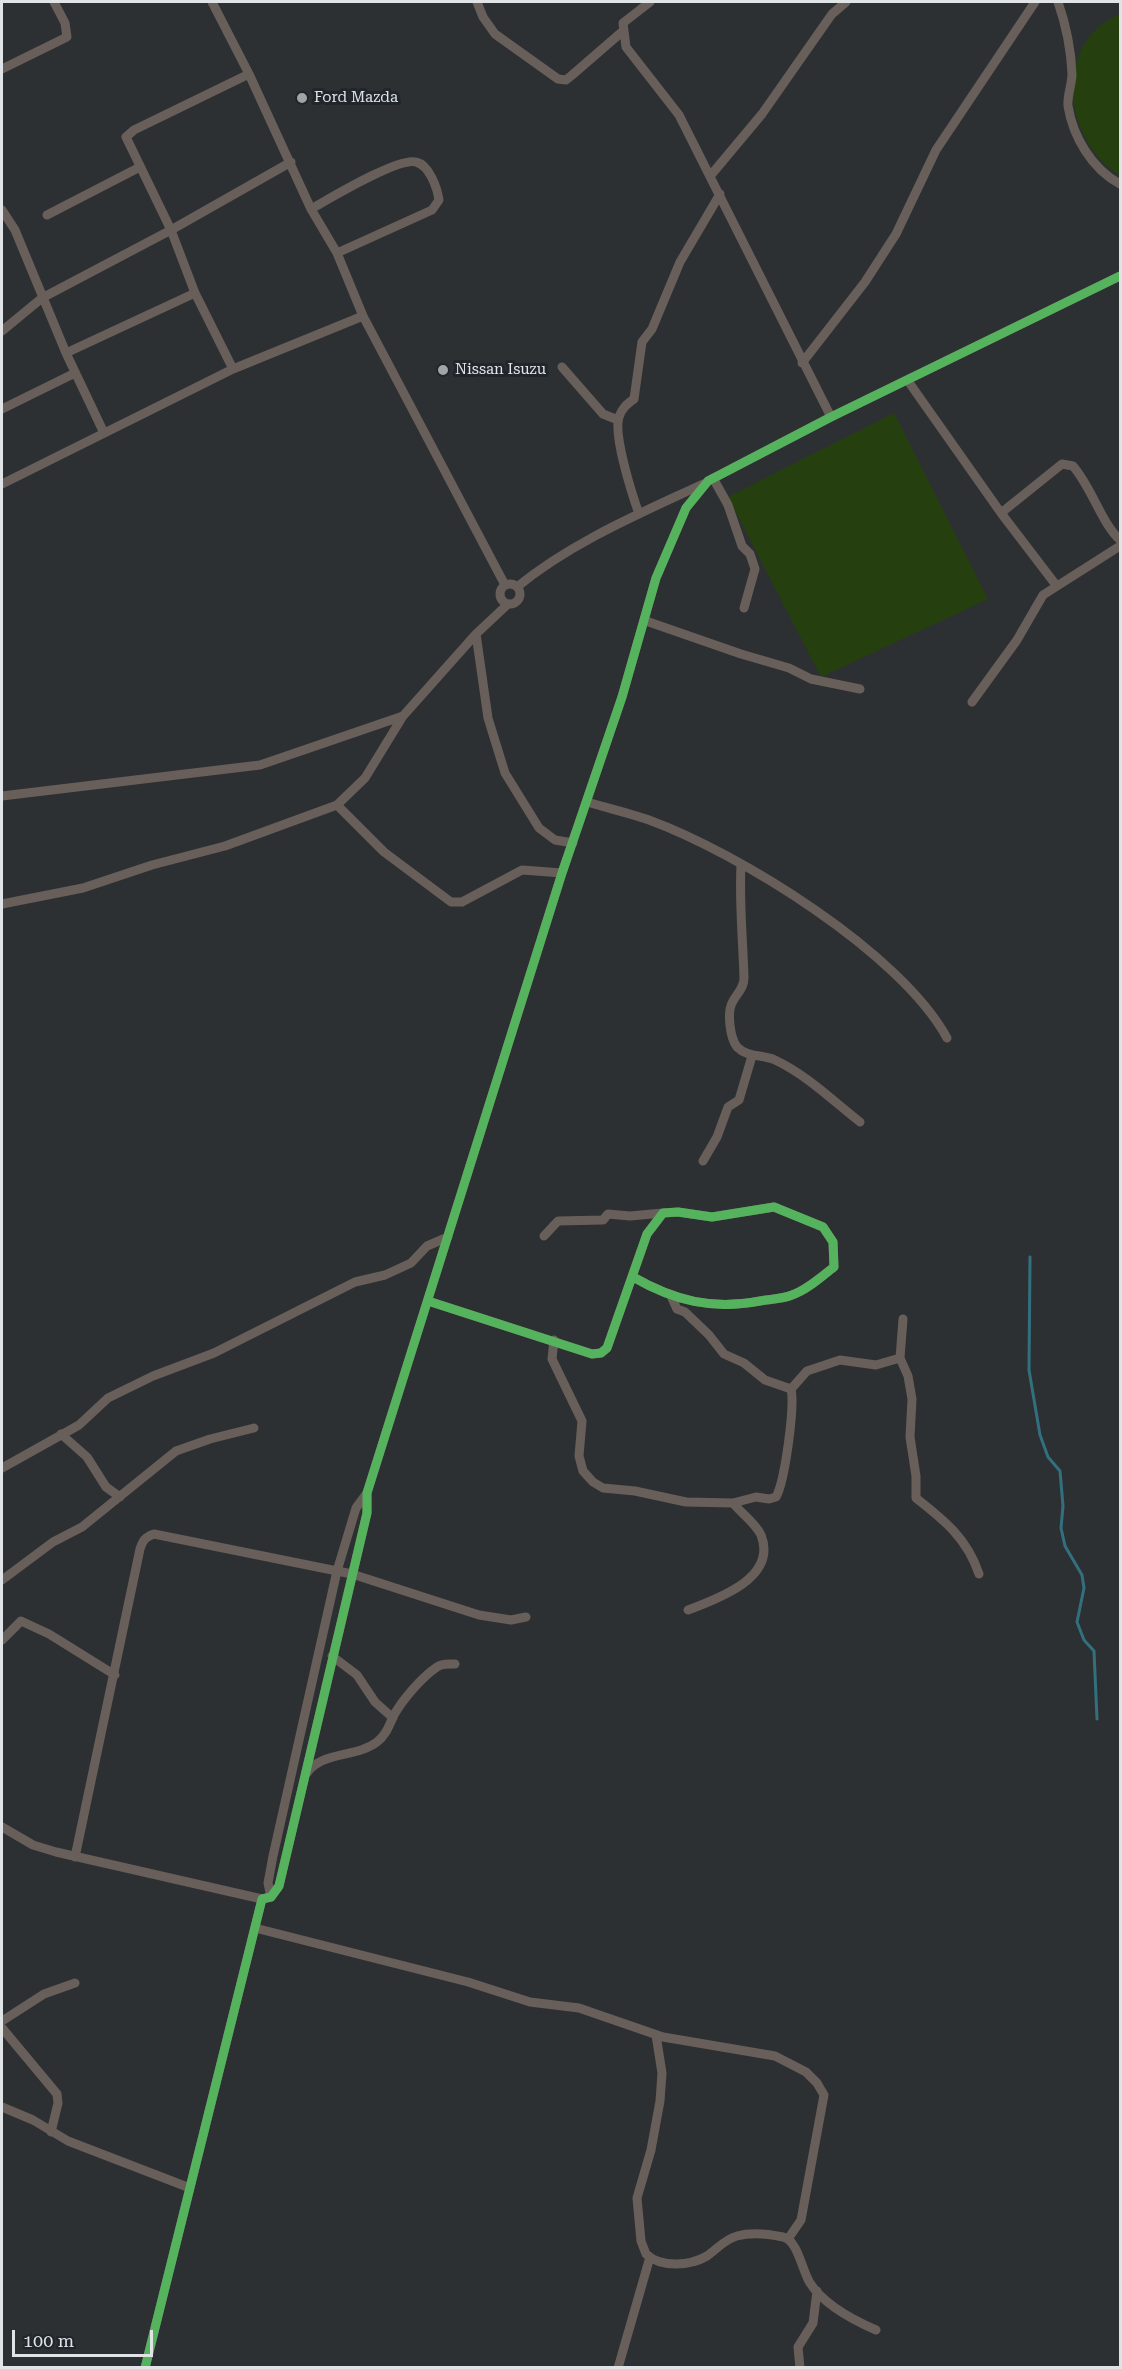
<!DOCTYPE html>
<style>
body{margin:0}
#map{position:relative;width:1122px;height:2369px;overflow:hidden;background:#2d3032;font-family:"Roboto Serif",serif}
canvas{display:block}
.frame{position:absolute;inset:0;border:3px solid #e0e4e7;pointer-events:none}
.scale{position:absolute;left:12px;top:2330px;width:141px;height:27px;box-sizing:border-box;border:3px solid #e0e4e7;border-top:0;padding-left:8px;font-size:18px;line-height:21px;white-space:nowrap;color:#e0e4e7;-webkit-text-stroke:4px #20262b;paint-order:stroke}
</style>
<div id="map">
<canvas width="1122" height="2369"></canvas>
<div class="frame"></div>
<div class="scale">100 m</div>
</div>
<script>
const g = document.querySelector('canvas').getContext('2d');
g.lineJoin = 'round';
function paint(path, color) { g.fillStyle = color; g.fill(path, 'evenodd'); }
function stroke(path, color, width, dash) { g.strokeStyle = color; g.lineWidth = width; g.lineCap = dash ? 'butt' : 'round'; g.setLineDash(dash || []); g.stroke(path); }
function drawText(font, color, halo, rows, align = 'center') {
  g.font = font + ' "Roboto Serif",serif'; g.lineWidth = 6; g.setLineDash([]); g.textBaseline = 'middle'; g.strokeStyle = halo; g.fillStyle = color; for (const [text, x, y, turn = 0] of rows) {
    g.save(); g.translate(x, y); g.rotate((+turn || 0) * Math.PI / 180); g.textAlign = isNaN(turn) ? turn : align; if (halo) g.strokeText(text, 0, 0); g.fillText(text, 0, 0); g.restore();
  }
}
const green = new Path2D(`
 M1120 14V175C1062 141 1053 41 1120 14Z
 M894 413 988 599 821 677 728 497Z`);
const stream = new Path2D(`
 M1030 1257 1029 1370 1040 1435 1048 1457 1060 1471 1063 1506 1061 1528 1065 1546 1082 1575 1084 1588 1077 1622 1084 1640 1094 1651 1097 1719`);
const minor = new Path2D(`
 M212 2 249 74 311 209 337 253 363 316 505 585
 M477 2 483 17 495 34 558 79 566 80 571 76 623 31
 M650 2 623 23 626 47 679 115 831 417
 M1058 2C1066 25 1071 49 1072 74 1072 84 1067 96 1068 106 1073 137 1092 169 1120 184
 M2 69 67 37 65 23 54 2
 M711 175 762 114 832 14 846 2
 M311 209C329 199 398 157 416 162 429 165 437 187 439 200L432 210 337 253
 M2 210 15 230 66 353 104 433
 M47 215 140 167
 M2 331 42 298 171 230 291 162
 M66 353 195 293
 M802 363 865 282 896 234 936 150 1035 2
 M562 367 603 414 618 420
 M233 369 195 293 171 230 126 137 134 130 249 74
 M908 381 1001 513 1056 585
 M2 409 75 373
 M713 478 728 505 742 546 750 554 755 569 744 608
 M2 484 233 369 363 316
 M1001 513 1062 464 1073 466C1092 488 1102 524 1120 540
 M639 514C632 494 613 435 619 417 622 408 627 404 634 399L642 342 652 329 680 262 720 194
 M500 594a10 10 0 1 1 20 0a10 10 0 1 1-20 0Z
 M517 587C572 542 639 514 703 484
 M646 621 741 654 789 668 811 679 860 689
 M476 634 488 718 505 773 539 828 555 840 573 843
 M972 702 1017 640 1043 595 1120 546
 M2 796 260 765 403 716
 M587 802C608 808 629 813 649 820 739 853 901 953 947 1038
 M337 805 384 852 451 902H462L522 870 562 873
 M741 865C739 903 743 941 744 978 744 989 736 994 732 1003 727 1013 730 1038 737 1047 748 1058 762 1054 775 1060 807 1075 833 1101 860 1122
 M2 904 83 888 152 865 225 846 337 805 365 778 403 716 476 634 508 604
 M703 1161 717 1137 728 1107 739 1100 752 1056
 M544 1236 558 1221 603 1220 608 1214 630 1216 663 1213
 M428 1301 592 1354 601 1353 607 1348 647 1234 663 1213 678 1212 712 1217 774 1207 823 1227 833 1242 834 1267C821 1277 807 1290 792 1295 782 1299 771 1299 760 1301 712 1310 675 1301 633 1277
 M903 1319 900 1358 908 1376 912 1399 910 1437 916 1476V1498C944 1520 967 1538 979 1574
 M554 1340 552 1359 582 1421 579 1456 583 1471 593 1482 603 1488 635 1491 686 1502 733 1503 756 1497 769 1499 776 1497C785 1481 795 1406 791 1389L765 1380 744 1363 724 1354 709 1335 685 1312 677 1309 671 1296
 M791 1389 807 1371 840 1360 876 1365 900 1358
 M61 1434 87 1457 106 1487 120 1497
 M2 1468 79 1425 108 1398 153 1376 214 1353 355 1282 385 1275 411 1263 427 1246 448 1237
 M2 1580 53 1542 82 1527 176 1451 210 1439 254 1428
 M688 1610C717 1599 778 1578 761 1535 756 1524 741 1513 733 1503
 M2 1640 21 1621 49 1634 115 1675
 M332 1656 357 1675 375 1702 393 1718
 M307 1773C322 1751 356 1758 377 1742 387 1734 389 1725 394 1715 403 1699 422 1677 437 1667 442 1663 449 1664 455 1664
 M2 1827 33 1845 56 1852 262 1899
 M75 1857 140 1549C143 1540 145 1537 154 1534L352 1574 479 1615 511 1620 526 1617
 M271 1897 268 1883 273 1856 337 1571 356 1508 367 1493
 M255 1928 468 1982 530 2002 579 2008 663 2037 775 2056 806 2072 817 2083 824 2095 801 2220 788 2239
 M2 2021 44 1994 75 1983
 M2 2028 57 2094 58 2103 51 2132
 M656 2035 662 2073 660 2101 651 2150 637 2198 641 2241 646 2254C661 2268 690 2266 707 2256 717 2249 725 2239 737 2236 751 2232 769 2234 783 2237 798 2240 802 2271 810 2283 824 2305 853 2320 876 2330
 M2 2107 33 2120 68 2141 190 2188
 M145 2368 262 1899 271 1897 279 1886 367 1513V1493L562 873 622 697 656 578 686 508 708 481 831 417 1120 276
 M618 2368 650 2257
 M800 2368 798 2347 813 2323 817 2291`);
const cycleway = new Path2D(`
 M428 1301 592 1354 601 1353 607 1348 647 1234 663 1213 678 1212 712 1217 774 1207 823 1227 833 1242 834 1267C821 1277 807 1290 792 1295 782 1299 771 1299 760 1301 712 1310 675 1301 633 1277
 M145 2368 262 1899 271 1897 279 1886 367 1513V1493L562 873 622 697 656 578 686 508 708 481 831 417 1120 276`);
const markers = [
 [302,98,6,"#a1a5a8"],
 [443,370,6,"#a1a5a8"]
];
const poiNames = [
 ["Ford Mazda",314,98],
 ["Nissan Isuzu",455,370]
];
paint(green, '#25400e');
stroke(stream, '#32707e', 3);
stroke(minor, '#685f5a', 9);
stroke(cycleway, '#56b35d', 9);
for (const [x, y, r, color] of markers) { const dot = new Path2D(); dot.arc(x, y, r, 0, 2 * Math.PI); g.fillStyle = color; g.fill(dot); stroke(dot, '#20262b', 2); }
drawText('15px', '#e0e4e7', '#20262b', poiNames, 'left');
</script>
